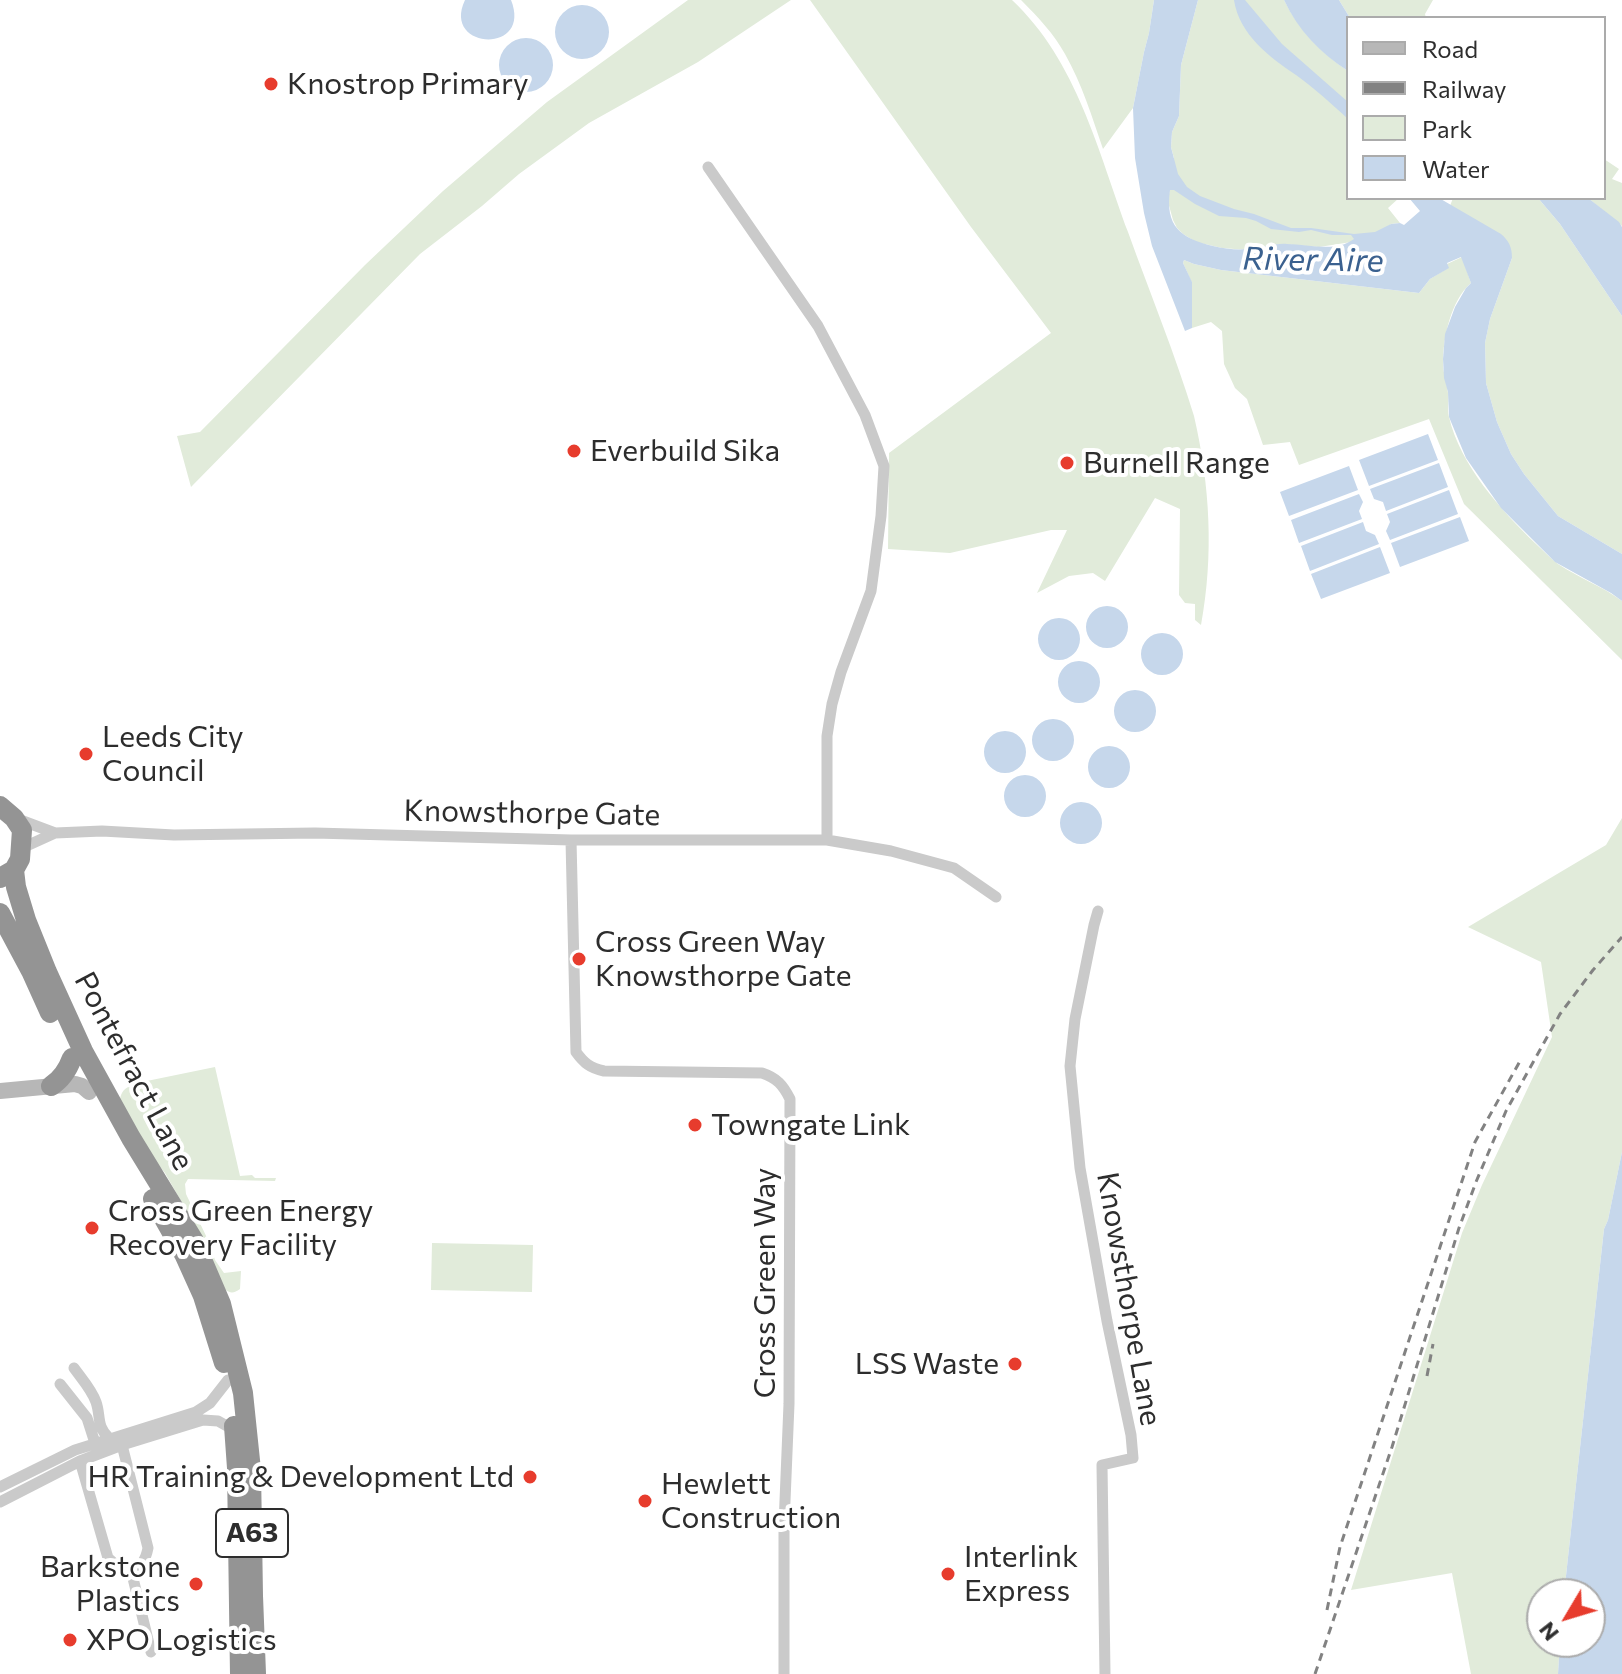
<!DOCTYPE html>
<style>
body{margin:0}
#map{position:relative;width:1622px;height:1674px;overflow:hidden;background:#fff;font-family:Commissioner,sans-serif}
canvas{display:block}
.legend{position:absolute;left:1346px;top:16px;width:260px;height:184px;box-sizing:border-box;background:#fff;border:2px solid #ababab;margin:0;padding:10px 14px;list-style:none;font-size:24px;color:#2d2d2d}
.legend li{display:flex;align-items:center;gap:16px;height:40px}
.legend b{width:40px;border:2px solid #ababab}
.north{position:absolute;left:1526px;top:1578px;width:80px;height:80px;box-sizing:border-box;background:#fff;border:2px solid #ababab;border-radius:50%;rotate:232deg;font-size:22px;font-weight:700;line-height:32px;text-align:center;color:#2d2d2d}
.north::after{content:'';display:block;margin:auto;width:28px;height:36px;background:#e73c2d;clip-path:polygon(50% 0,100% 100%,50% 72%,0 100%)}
</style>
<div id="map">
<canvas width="1622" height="1674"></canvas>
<ul class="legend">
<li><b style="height:10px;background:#b7b7b7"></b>Road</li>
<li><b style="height:10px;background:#828282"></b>Railway</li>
<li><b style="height:22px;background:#e1ebda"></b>Park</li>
<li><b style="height:22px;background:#c6d7eb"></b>Water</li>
</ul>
<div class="north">N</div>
</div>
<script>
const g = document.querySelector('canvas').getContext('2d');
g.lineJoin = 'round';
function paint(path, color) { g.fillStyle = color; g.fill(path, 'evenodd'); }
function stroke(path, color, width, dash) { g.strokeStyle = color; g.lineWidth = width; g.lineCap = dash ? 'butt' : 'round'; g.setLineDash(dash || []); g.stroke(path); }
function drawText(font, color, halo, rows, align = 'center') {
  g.font = font + ' Commissioner,sans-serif'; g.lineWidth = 8; g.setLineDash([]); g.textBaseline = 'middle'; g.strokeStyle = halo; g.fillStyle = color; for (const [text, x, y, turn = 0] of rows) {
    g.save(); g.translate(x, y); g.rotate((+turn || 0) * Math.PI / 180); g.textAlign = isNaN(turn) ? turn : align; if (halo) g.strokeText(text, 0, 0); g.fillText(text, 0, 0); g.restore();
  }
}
const green = new Path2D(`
 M688 0H791L698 62 589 123 519 174 482 206 420 254 191 487 177 436 200 432 365 265 443 191 547 102Z
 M810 0H1012C1077 61 1098 151 1128 232 1150 293 1175 354 1194 416 1210 485 1214 555 1201 625L1195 620V604L1185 603 1179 595 1180 509 1155 498 1105 581 1093 573 1069 576 1037 593 1067 530H1051L950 553 888 549 889 453 1051 333 971 227Z
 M1021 0H1154L1149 33 1144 52 1133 108 1103 149C1092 117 1082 84 1065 54 1054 34 1038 17 1021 0Z
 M1198 0H1284C1299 30 1320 52 1348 71V198H1399L1388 208 1400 223 1391 224 1386 228 1390 230 1387 237C1377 241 1368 249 1358 241L1319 247 1282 244 1247 250 1222 248 1196 242 1183 234 1177 228 1173 220 1168 202 1174 158 1171 147 1172 132 1179 116 1181 65Z
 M1339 0H1433L1425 14 1426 18H1350Z
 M1604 159 1619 169 1612 179 1622 183V226L1588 198H1604Z
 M1453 198H1538L1560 224 1622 316V554L1558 516 1524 474 1511 454 1497 422 1486 383 1485 343 1490 319 1512 258 1469 217 1450 206Z
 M1462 257 1471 283C1451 300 1443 338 1443 363 1443 374 1447 382 1448 393 1449 401 1447 409 1449 417 1460 465 1501 510 1535 543 1543 550 1550 558 1558 564 1579 578 1602 586 1622 601V660L1464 504 1429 419 1299 465 1290 442 1263 445 1247 399 1235 388 1224 364 1222 331 1211 322 1192 328V283L1183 263 1184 260 1194 264 1221 270 1419 293 1430 279 1448 268 1447 264Z
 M1622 818V1152L1608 1220 1604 1229 1564 1594H1542V1642H1560L1558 1674H1471L1452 1573 1351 1590 1462 1233 1482 1185 1552 1037 1541 962 1468 927 1606 845Z
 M215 1067 240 1176 252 1175 255 1178H276L275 1181 188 1179 185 1184 186 1194 208 1240 215 1260 224 1273 241 1271 240 1289C234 1293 231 1294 224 1289L185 1208 165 1173 148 1152 120 1099C122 1089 127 1087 137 1083Z
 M432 1243 533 1245 532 1292 431 1290Z`);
const water = new Path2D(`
 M465 0H511C533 55 441 50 465 0Z
 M1154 0H1198L1181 65 1179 116 1172 132 1171 147 1178 174 1187 187 1200 196 1234 209 1254 214 1291 228H1311L1354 234 1375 232 1391 224 1400 223 1404 225 1420 211 1409 198H1439L1501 234C1509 241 1512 247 1512 258L1490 319 1485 343 1486 383 1497 422 1511 454 1524 474 1558 516 1622 554V601L1611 593 1555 562 1501 508 1466 458 1449 417 1448 392 1444 378 1443 359 1445 334 1455 307 1466 288 1471 283 1461 257 1447 263 1449 268 1430 279 1419 293 1221 270 1194 264 1184 260 1183 263 1192 282V328L1185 331 1152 246 1144 213 1135 158 1133 108 1144 52 1149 33ZM1170 190H1174L1195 204 1219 216 1246 218 1256 221 1271 229 1299 232 1311 230 1332 235H1351L1354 239C1335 253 1309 244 1287 244 1275 243 1262 248 1250 249 1237 250 1225 249 1213 246 1180 238 1165 226 1170 190Z
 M1234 0H1245L1282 44 1348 102V119C1332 104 1314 88 1296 75 1269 57 1239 34 1234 0Z
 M1284 0H1339L1350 18H1348V71C1320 53 1298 30 1284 0Z
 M555 32a27 27 0 1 1 54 0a27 27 0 1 1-54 0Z
 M499 65a27 27 0 1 1 54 0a27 27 0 1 1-54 0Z
 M1538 198H1588L1619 222 1622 227V316L1560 224Z
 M1428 434 1438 460 1369 486 1359 460Z
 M1439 463 1448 487 1386 511 1383 502 1374 499 1370 489Z
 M1349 466 1358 490 1289 516 1280 492Z
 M1449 490 1458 514 1390 540 1386 531 1390 522 1387 514Z
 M1359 494 1363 502 1359 511 1362 519 1299 543 1291 520Z
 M1460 517 1469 541 1400 567 1391 543Z
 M1363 522 1366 531 1375 535 1379 544 1310 571 1301 546Z
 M1380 547 1390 573 1321 599 1311 574Z
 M1086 627a21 21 0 1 1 42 0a21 21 0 1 1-42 0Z
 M1038 639a21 21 0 1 1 42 0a21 21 0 1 1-42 0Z
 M1141 654a21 21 0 1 1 42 0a21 21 0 1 1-42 0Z
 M1058 682a21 21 0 1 1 42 0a21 21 0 1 1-42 0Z
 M1114 711a21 21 0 1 1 42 0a21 21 0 1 1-42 0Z
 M1032 740a21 21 0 1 1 42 0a21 21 0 1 1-42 0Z
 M984 752a21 21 0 1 1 42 0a21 21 0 1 1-42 0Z
 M1088 767a21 21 0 1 1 42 0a21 21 0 1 1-42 0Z
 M1004 796a21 21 0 1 1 42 0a21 21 0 1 1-42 0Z
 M1060 823a21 21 0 1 1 42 0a21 21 0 1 1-42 0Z
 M1622 1152V1674H1558L1560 1642H1590V1594H1564L1604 1229 1608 1220Z`);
const street = new Path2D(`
 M708 167 818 326 865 415 884 466 881 516 871 591 841 672 832 704 827 736V840
 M15 818 55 833 102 831 174 835 315 833 571 840H827L891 851 954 868 996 897
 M571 840 576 1052C584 1063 590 1068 604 1071L762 1073C777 1078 783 1085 790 1099L789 1404 784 1525V1674
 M22 848 55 833
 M1098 911 1094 925 1075 1019 1070 1066 1080 1168 1107 1321 1131 1435 1133 1458 1102 1465 1105 1674
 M74 1368C82 1379 92 1390 96 1402 101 1416 96 1426 109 1438
 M60 1384 87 1418 95 1443 99 1445
 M80 1461 108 1558C125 1575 143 1574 148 1548L122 1445
 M0 1487 75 1450 196 1412 210 1403 228 1380
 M0 1502 80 1461 122 1445 203 1420 218 1421 234 1430
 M131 1570 151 1652`);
const secondary = new Path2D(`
 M0 1091 75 1084 82 1086 89 1092`);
const highway = new Path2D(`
 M0 806 14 818 22 830 20 859 14 870 0 878
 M14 870 16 887 26 920 47 972 83 1051 131 1138 194 1241 221 1304 243 1393 251 1470 253 1596 256 1674
 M0 913 31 971 50 1013
 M51 1086C62 1079 68 1069 72 1058
 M153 1199 184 1254 203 1296 224 1363
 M234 1426 237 1468 240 1674`);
const rail = new Path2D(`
 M1427 1376 1433 1344
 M1327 1610 1340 1547 1475 1142 1520 1061
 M1315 1674 1392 1447 1459 1228 1476 1182 1506 1111 1560 1014 1593 970 1622 937`);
const markers = [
 [271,84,8,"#e73c2d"],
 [574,451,8,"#e73c2d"],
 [1067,463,8,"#e73c2d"],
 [86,754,8,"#e73c2d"],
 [579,959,8,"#e73c2d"],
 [695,1125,8,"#e73c2d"],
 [92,1228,8,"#e73c2d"],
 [1015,1364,8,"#e73c2d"],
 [530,1477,8,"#e73c2d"],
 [645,1501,8,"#e73c2d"],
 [948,1574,8,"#e73c2d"],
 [196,1584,8,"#e73c2d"],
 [70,1640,8,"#e73c2d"]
];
const shields = [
 [252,1533,72]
];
const shieldNames = [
 ["A63",252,1533]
];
const poiNames = [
 ["Knostrop Primary",287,84],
 ["Everbuild Sika",590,451],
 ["Burnell Range",1083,463],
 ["Leeds City",102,737],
 ["Council",102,771],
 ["Cross Green Way",595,942],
 ["Knowsthorpe Gate",595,976],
 ["Towngate Link",711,1125],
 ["Cross Green Energy",108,1211],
 ["Recovery Facility",108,1245],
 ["LSS Waste",999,1364,"right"],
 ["HR Training & Development Ltd",514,1477,"right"],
 ["Hewlett",661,1484],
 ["Construction",661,1518],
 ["Interlink",964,1557],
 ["Express",964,1591],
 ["Barkstone",180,1567,"right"],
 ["Plastics",180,1601,"right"],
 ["XPO Logistics",86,1640]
];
const streetNames = [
 ["Knowsthorpe Gate",532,813,1],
 ["Pontefract Lane",134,1071,62],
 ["Cross Green Way",765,1283,-90],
 ["Knowsthorpe Lane",1129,1299,80]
];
const waterNames = [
 ["River Aire",1313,260,1]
];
paint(green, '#e1ebda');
paint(water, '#c6d7eb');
stroke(street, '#cacaca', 11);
stroke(secondary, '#b7b7b7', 16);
stroke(highway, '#949494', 20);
stroke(rail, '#828282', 3, [8, 6]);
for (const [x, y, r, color] of markers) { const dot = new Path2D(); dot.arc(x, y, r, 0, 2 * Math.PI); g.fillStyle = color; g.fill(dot); stroke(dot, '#fff', 3); }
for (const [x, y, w] of shields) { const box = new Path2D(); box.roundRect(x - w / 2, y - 24, w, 48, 6); g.fillStyle = '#fff'; g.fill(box); stroke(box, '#2d2d2d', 2); }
drawText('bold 28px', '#2d2d2d', null, shieldNames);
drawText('30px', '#2d2d2d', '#fff', poiNames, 'left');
drawText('30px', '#2d2d2d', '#fff', streetNames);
drawText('italic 32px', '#3b618f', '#fff', waterNames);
</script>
